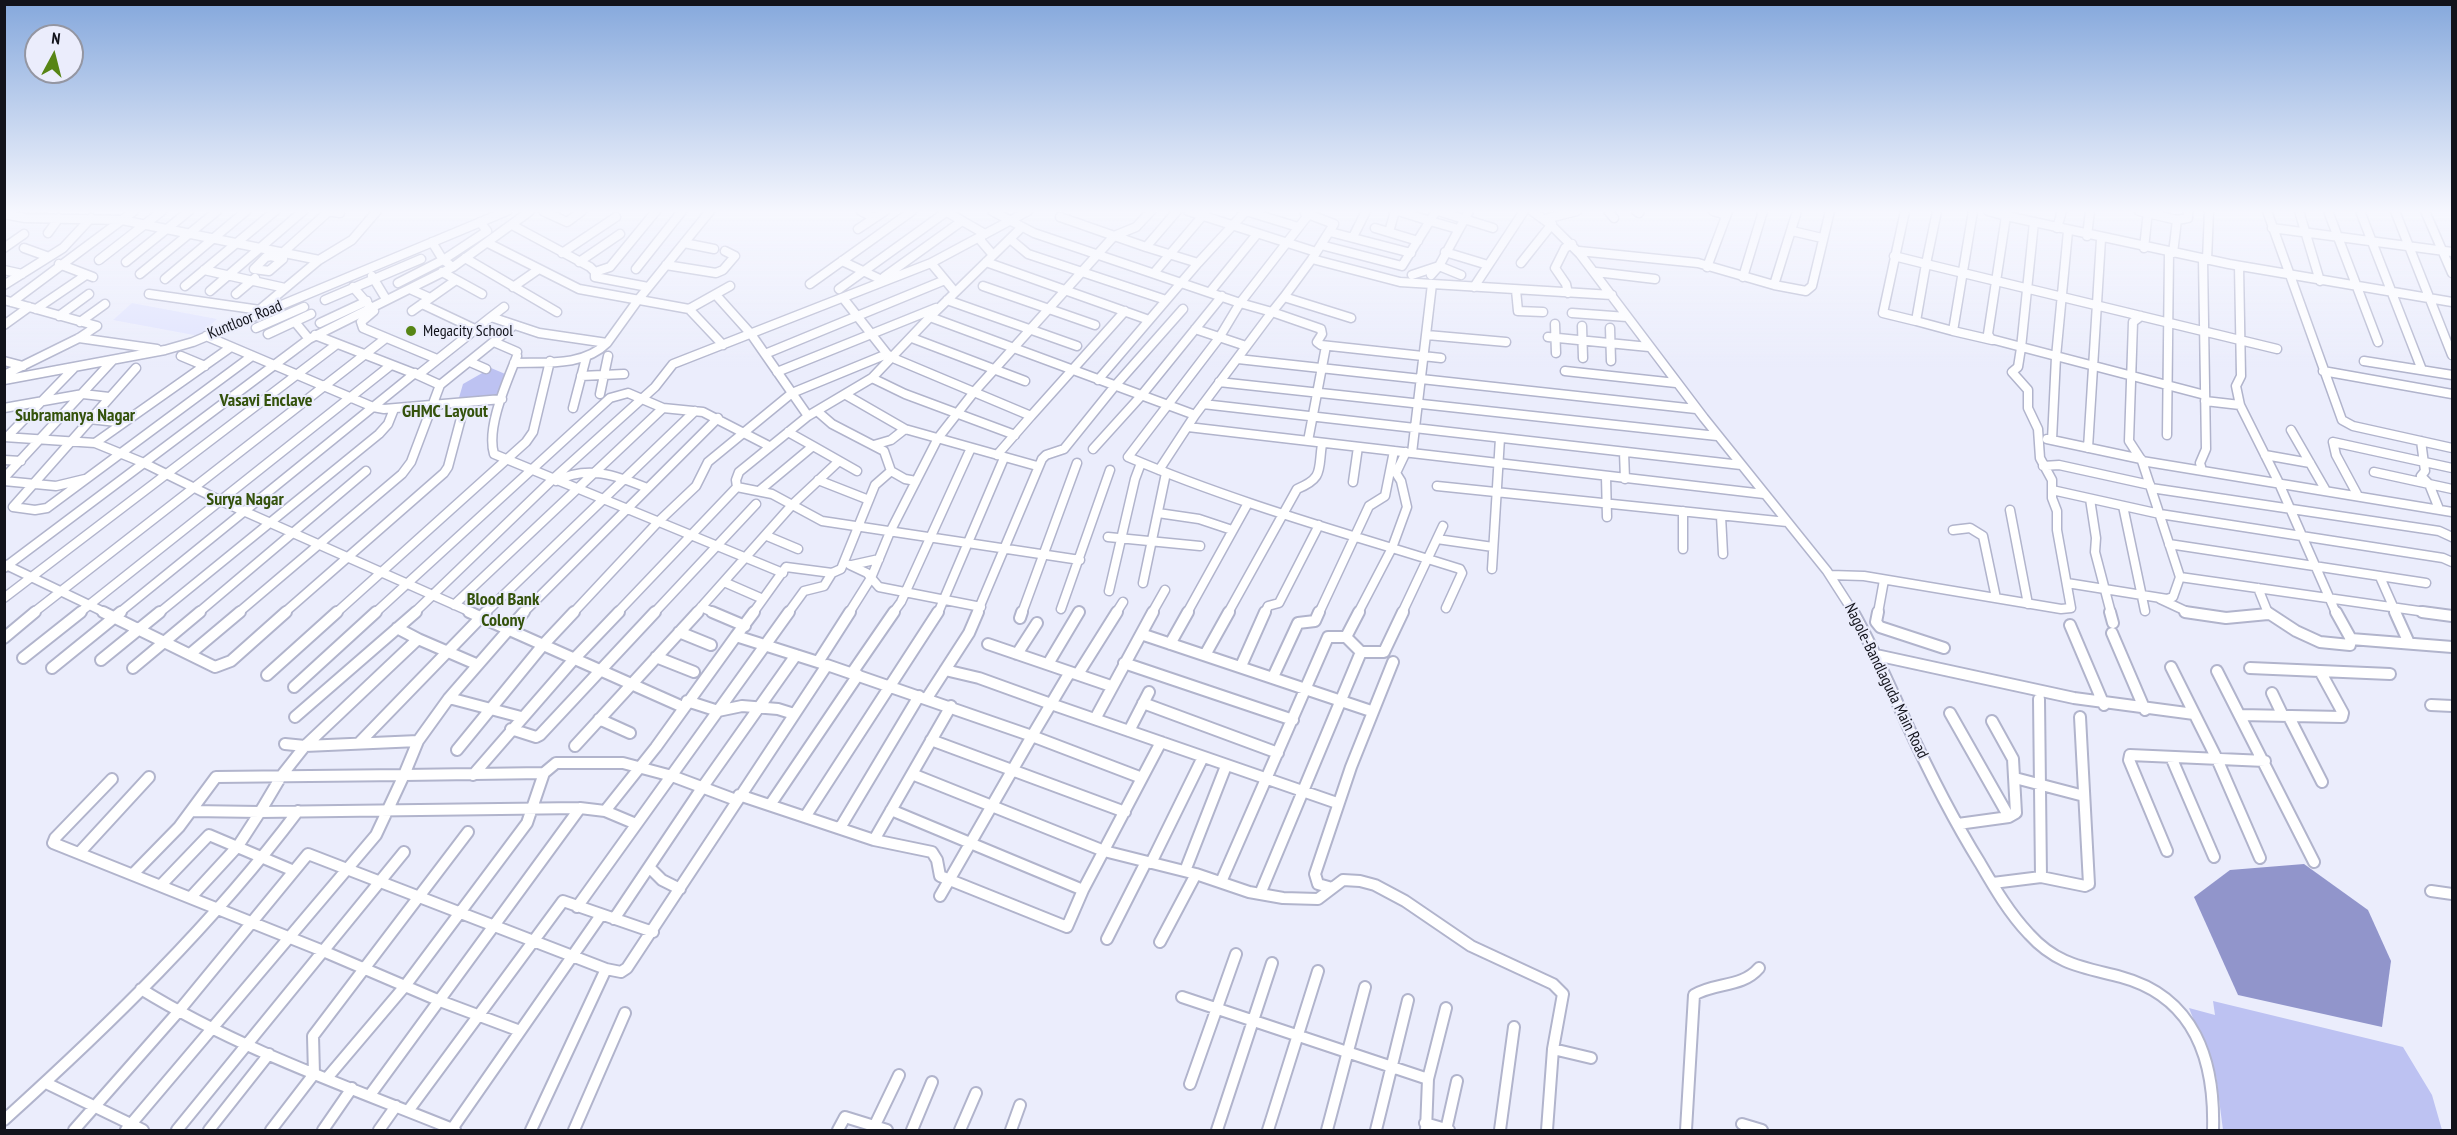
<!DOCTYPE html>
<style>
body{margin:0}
#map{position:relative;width:2457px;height:1135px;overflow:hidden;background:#ebedfc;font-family:"PT Sans Narrow",sans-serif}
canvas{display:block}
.frame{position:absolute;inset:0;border:6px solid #12131b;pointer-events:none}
.north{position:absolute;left:24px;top:24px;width:60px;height:60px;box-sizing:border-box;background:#ebedfc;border:2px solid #9496a2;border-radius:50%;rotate:7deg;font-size:16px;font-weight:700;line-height:24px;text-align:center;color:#12131b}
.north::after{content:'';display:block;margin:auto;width:21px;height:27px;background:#578515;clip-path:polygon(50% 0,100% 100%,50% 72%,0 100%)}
</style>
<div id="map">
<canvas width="2457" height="1135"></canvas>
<div class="frame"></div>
<div class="north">N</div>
</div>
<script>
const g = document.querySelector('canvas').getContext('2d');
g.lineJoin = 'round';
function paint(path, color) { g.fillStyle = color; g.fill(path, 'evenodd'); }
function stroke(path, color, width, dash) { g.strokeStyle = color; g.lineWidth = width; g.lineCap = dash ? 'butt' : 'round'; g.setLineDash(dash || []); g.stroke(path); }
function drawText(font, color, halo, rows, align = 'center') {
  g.font = font + ' "PT Sans Narrow",sans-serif'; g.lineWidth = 4.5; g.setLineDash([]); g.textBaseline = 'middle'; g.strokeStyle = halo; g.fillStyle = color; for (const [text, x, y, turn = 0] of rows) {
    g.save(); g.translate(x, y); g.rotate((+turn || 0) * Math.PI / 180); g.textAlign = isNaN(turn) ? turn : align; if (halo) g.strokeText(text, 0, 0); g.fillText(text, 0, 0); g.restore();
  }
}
const built = new Path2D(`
 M132 303 217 319 199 336 113 320Z`);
const green = new Path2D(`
 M491 368 510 376 500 397 458 401 463 384Z
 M2213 1001 2403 1047 2432 1095 2442 1130H2223L2216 1076 2189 1008 2215 1015Z`);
const water = new Path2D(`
 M2304 864 2368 910 2391 961 2382 1027 2238 995 2194 897 2230 870Z`);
const minorFar1 = new Path2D(`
 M326 211 340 213
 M543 211 567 222 582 211
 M861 211 874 218
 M945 211 985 234
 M992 211 1034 233 1240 303 1272 312 1284 297
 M1188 211 1316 252
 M1246 211 1298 227
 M1398 211 1430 221
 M1438 211 1493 228
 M1532 211 1550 224 1580 254 1704 418 1827 571 1854 613
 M1608 211 1614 218
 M1636 211 1639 213
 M1713 211 1726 215
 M1905 211 1883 313 1916 321
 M1937 211 1926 264 2277 349
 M1988 211 2006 216 2007 211
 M2139 211 2177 220 2188 218V211
 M2267 211 2342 420 2353 426 2452 448
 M2299 211 2320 281
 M2328 211 2378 342
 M2360 211 2422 370
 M2395 211 2452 355
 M2425 211 2452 273
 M1305 213 1334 224 1312 259 1400 282 1612 295
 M4 214 25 218 122 220 319 260
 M1309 214 1240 303 1219 338 1128 457C1235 503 1349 534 1460 569L1462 573 1446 608
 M1060 217 1146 247 1177 211
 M1545 219 1577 211
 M1430 221 1458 229
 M512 225 590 267 595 272V277L648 287
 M1375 228 1418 241
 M2057 228 2062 211
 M2272 228 2452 252
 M858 229 885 211
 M1792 231 1822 238
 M1330 232 1411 253
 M1389 232 1395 211
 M48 233 59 218
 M981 236V241L993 255
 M2087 236 2090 211
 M1353 237 1366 211
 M1010 239 1028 254 1166 300
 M432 242 443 260 449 264
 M488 243 579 289 689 309 723 345
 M684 243 714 249
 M1321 245 1402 266 1436 211
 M1146 247 1198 263
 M4 248 24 234
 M24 248 49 257
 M2144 248 2148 211
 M1579 251 1698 263 1774 285 1806 291 1812 286 1830 211
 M1445 252 1488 265
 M562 253 616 217
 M2173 253 2177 220
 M271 256 283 259 269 271 254 269 266 257Z
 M279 256 328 212
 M1894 256 1926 264 1916 321 1953 331 1973 211
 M465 258 557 312
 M1312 259 1284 297 1351 318
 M99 260 162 211
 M2207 260 2209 211
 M842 261 884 281
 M126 262 189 211
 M579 262 620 234
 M986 262 1149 320
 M931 263 955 292
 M1521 263 1552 224
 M59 264 93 277
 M666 265 716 273 723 270 735 256 725 251
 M2239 266 2241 376 2236 386 2240 405 2278 481 2336 613
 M1707 267 1728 211
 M636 269 682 211
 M4 270 22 274
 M204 270 285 288
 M442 272 482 294
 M595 272 610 267 656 211
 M1596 272 1655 279
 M1154 273 1205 213
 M140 274 217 211
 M1412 275 1439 266 1461 275
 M1431 275 1439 266 1469 211
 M372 276 386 299
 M884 277 962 221
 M1743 277 1763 211
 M165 279 246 211
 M398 283 443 260 487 231 480 222
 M810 284 912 211
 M4 285 63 248 91 218
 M1774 285 1797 211
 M185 286 275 211
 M983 286 1095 325
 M353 287 374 311 361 322 363 328 437 359
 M513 287 539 269
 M1474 287 1524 211
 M410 289 430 298
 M839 289 946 212
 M1516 290 1518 311 1543 312
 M210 291 303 211
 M1210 292 1257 234
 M1568 293 1566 284 1555 268 1565 248 1572 244
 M149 294 260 310
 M236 294 255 278
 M716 295 751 334 808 416
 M843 298 887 354 893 358 1031 416 1125 311
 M4 300 97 326 79 338 4 375
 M325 300 421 259
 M947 300 1077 346
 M12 302 134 211
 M422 304 475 329
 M36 309 86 275
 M689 309 730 286
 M258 311 319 260 352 240 377 211
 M412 311 456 280
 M1572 313 1627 317
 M59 316 89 294
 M491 317 504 307
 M930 317 1195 415
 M80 322 105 304
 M295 322 309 339
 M320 323 367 301
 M1555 324 1556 353
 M4 325 29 307
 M1582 326 1583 358
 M256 328 304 307
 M1610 328 1611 361
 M1195 329 1246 346
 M1953 331 1992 340
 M268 334 311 314
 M315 335 418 375 491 317 539 333 607 343 638 300 710 211
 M1427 335 1506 342
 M1548 337 1649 347
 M79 338 157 349
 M912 338 1025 381
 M494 342 517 352
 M765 354 945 280
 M181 356 205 366
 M517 356C507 382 486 427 494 454L783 573
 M1238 359 1696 409
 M4 361 23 366
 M2364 361 2452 375
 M470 362 486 369
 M514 363C545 362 583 367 607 343
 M136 368 13 507 35 510 47 508 252 356
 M1565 371 1676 383
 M2323 371 2452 394
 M777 372 936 308
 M418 375 440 385 513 326
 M581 376 624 374
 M872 378 905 394 1015 435
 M4 380 165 350 193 342 507 211
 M1098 380 1198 263 1246 211
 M1219 382 1717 436
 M600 394 608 356
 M846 395 905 429 1037 466
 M2205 395 1991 339 1988 334 2006 216 2229 264 2452 302
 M2205 401 2240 405
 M1203 404 1741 465
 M373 407 384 409 502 399
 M373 407 415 373
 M4 408 83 394 109 397
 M573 408 586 358
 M663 408 703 412 769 446
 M817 411 832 424 884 451 891 471 905 479 916 481
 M89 419 117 422
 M1188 427 1764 494
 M2291 430 2325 489
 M2167 435 2169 252
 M4 437 95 443 144 463 221 501 473 613
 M7 437 75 367
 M2047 439 2141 459
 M2052 440 2056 357 2068 231
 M1308 441 1326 346
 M2421 441 2425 471 2421 476 2429 484 2439 509
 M95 443 231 347
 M874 445 891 440 905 429
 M813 446 857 471
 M2088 448 2101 239
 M1093 449 1141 396 1222 296
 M1624 452 1625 479
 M1412 453 1432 284
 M997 455 1031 416
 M2265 455 2310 463
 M4 460 21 461
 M2142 461 2452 512
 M2043 466 2059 465 2150 485
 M1159 470 1195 415 1272 312 1321 329 1322 334 1317 342 1321 345 1441 358
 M2202 470 2200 463 2206 449 2203 259
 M2374 472 2452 489
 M1606 477 1607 517
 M4 478 113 360
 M818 480 869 500
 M4 481 56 486 85 479
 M556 481C587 465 616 475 647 488
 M1353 482 1358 447
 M1437 486 1787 522
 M737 487 772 494 822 521 1080 560
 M2151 488 2439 531 2452 537
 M2052 490 2160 514 2443 558 2452 562
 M759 491 813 446 788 432
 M2357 494 2336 455 2333 442 2452 468
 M2090 499 2096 538 2095 552 2111 613
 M2123 506 2145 611
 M2010 510 2028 604
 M1683 511V549
 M1158 513 1199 519 1232 530
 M1721 516 1723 554
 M1953 530 1970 528 1983 536 1996 598
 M767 536 798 549
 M1108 537 1200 546
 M1437 539 1493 547
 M2169 544 2426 583
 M4 564 106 613
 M850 565 867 573 879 587 981 607
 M852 565 879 559
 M4 568 309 339 453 267 530 211
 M1492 569 1500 438
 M1830 575 1864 576 2061 609 2071 608 2057 530V511L2052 498V480L2040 458 2038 429 2028 408V390L2012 372 2018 367 2021 348 2034 222
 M2180 577 2433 613
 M2380 577 2396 613
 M724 582 763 599
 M1143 583 1166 473
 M2067 583 2167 599 2173 597 2180 577 2142 461 2129 441 2133 322 2141 316
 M2258 588 2268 613
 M1109 591 1135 479 1141 463
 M4 598 337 344
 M2160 599 2190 613
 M701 607 715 613
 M1061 609 1110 470
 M33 613 386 338
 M79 613 391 365
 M119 613 373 407 206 336
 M159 613 379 434 388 424 394 409
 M198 613 366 471
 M238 613 402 474 411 462 440 385
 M284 613 444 473 448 467 465 403
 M336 613 526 442 533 432 550 361
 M375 613 610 398 628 393 663 408 454 605
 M414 613 553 479 655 387 673 364 931 263 1028 211
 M485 613 695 411
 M523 613 718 418
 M573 613 658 522 696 486 708 462 792 393 887 354
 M617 613 737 487 736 480 739 472 808 416 872 378 930 317 1022 227
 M654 613 756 504
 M696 613 792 505 839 461
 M753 613 786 567 832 573 841 569 875 485 891 471
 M788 613 804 591 824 586 832 573
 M849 613 871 578 890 532 938 438 974 392 1114 236 1136 227 1151 211
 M893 613 901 602 971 448
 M938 613 1004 458
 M977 613 1042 459 1046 455 1064 449 1114 387 1183 309
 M1022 613 1077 463
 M1116 613 1123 602
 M1152 613 1165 590
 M1187 613 1248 503
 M1228 613 1297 489C1324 478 1318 470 1322 444
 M1265 613 1268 606 1279 603 1319 525
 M1319 613 1369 506 1385 496 1394 451
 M1358 613 1392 548 1407 507 1401 481 1396 473 1406 452
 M1402 613 1443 526
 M1878 613 1884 580`);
const minor = new Path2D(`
 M103 612 215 667 231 661 286 612
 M469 612 683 707
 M712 612 745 626
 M1853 612C1873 647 1889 685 1906 722 1928 770 1952 818 1980 863 1994 887 2009 913 2029 934 2057 965 2083 967 2121 977 2195 997 2215 1061 2213 1130
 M1878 612 1876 622 1880 627 1944 648
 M2110 612 2113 623
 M2185 612 2226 618 2268 614
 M2267 612 2296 631 2320 642 2350 645 2351 639
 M2336 612 2351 639 2452 647
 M2395 612 2409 643
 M2422 612 2452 616
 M1020 618 1022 612
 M2070 625 2104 705
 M679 632 711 645
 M2112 633 2145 710
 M1141 634 1371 711
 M736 636 754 612
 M1346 637 1361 652H1384L1403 612
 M4 638 35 612
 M418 639 476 664
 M988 644 1111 686
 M1170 644 1188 612
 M190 654 240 612
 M1017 654 1037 623
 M1205 655 1229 612
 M1876 655 2074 698 2194 714
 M656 657 694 672
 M23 658 81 612
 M101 660 160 612
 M818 662 850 612
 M1124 663 1293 720
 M1048 664 1079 612
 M1241 666 1265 612
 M2171 667 2217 759 2260 858
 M52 668 121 612
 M133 668 200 612
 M2250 668 2390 674
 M945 670 979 678 1051 704 1070 672
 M2217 671 2314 862
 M852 673 894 612
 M1078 674 1117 612
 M267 675 337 612
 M1273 677 1298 623 1315 621 1319 612
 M294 687 376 612
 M2272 693 2283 716
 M449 698 521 717
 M927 698 969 633 978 612
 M2039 699 2041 877
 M687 701 718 711 742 706 778 709 794 714
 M1143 703 1278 753
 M2431 705 2452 706
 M1950 713 2009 817
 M2240 715 2342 717 2343 713 2320 671
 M295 717 416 612
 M2289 717 2322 782
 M599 719 630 733
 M1095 719 1153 612
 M511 729 536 737 540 735 655 612
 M1129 731 1149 692
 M931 740 1125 812
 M359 743 486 612
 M285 744 305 746 418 741
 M575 746 698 612
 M457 750 543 645 574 612
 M2171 757 2214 857
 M544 773 556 763H623L672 776 736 800
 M912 774 1104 851 1196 874 1249 892 1283 898 1318 899 1343 880 1360 881 1375 885 1405 901 1471 946 1553 984 1563 994 1553 1049 1547 1130
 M473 775 574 659 619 612
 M2015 778 2084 796
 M112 779 55 838 53 843 323 951 440 1001 520 1031
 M739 795 874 840 932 852 937 860 940 876 1067 927 1083 890 1161 742
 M770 805 858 675
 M891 810 1083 890
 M191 811 260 812 238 846 191 897
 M605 811 656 747 736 636 821 663
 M260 812 580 808 605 811 636 824
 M260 812 282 775 305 746 418 639 397 628
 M805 817 938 612
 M1958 824 2009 817 2016 813 2013 759 1992 721
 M840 828 919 696
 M874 840 951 706
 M2167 851 2129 760 2130 755 2265 761
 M80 852 149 777
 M1151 863 1203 757
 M649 867 662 880 680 889
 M1185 871 1226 766
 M133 874 179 827 216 777 404 775 418 741 449 698 524 612
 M1221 882 1328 637H1346L1359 612
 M1993 883 2041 877 2085 886 2089 884 2080 717
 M161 885 209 835 294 871
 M1332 888 1318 884 1315 874 1351 767 1393 662
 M2431 891 2452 894
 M1260 894 1361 652
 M940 896 1032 736 1142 778
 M577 907 789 612
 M614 919 702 788 796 655
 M1107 939 1146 862
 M1160 942 1196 874
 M141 989C238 1049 349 1087 455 1130
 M1182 997 1428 1079
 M1553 1049 1591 1058
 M46 1083 143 1130
 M1190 1084 1236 954
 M370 1095 580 808
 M408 1111 563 901 653 932
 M4 1120C109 1025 213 924 298 811
 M1425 1123 1449 1130
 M1742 1124 1762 1130
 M874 1127 899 1075
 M452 1129 601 915
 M74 1130 178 1012 308 854 606 969 621 972 627 968 827 665 1032 736 1051 704 1337 803
 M126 1130 376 835 404 775 544 773 527 823 405 986 327 1078
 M177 1130 404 852
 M209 1130 269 1054
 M271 1130 314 1074 313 1036 468 832
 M323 1130 352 1088
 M379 1130 396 1106
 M531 1130 606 969
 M574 1130 625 1013
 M838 1130 845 1117 887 1130
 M912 1130 932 1082
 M960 1130 976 1093
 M1011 1130 1020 1105
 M1217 1130 1272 963
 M1268 1130 1318 971
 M1327 1130 1365 987
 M1376 1130 1408 1000
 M1426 1130 1428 1079 1446 1008
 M1446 1130 1457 1081
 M1500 1130 1514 1027
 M1686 1130 1694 995C1715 982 1742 988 1759 968`);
const markers = [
 [411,331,6,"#578515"]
];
const streetNames = [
 ["Kuntloor Road",245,320,-22],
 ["Nagole-Bandlaguda Main Road",1886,681,64]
];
const poiNames = [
 ["Megacity School",423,331]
];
const neighbourhoodNames = [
 ["Vasavi Enclave",266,401],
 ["GHMC Layout",445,412],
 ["Subramanya Nagar",75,416],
 ["Surya Nagar",245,500],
 ["Blood Bank",503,600],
 ["Colony",503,621]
];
paint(built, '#e0e3fe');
paint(green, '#bdc2f2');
paint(water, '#9195cb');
stroke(minorFar1, '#b1b4cc', 11);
stroke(minor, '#b1b4cc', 14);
stroke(minorFar1, '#fff', 8);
stroke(minor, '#fff', 10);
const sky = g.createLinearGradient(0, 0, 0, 370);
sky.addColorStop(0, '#85a8dc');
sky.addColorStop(0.57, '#f6f7fe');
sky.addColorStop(1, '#f6f7fe00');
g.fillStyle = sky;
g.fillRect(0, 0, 2457, 370);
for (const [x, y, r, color] of markers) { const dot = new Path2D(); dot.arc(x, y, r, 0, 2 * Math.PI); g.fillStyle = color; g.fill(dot); stroke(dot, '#ebedfc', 2); }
drawText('16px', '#12131b', '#ebedfc', streetNames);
drawText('16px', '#12131b', '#ebedfc', poiNames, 'left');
drawText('bold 18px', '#34520c', '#ebedfc', neighbourhoodNames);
</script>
